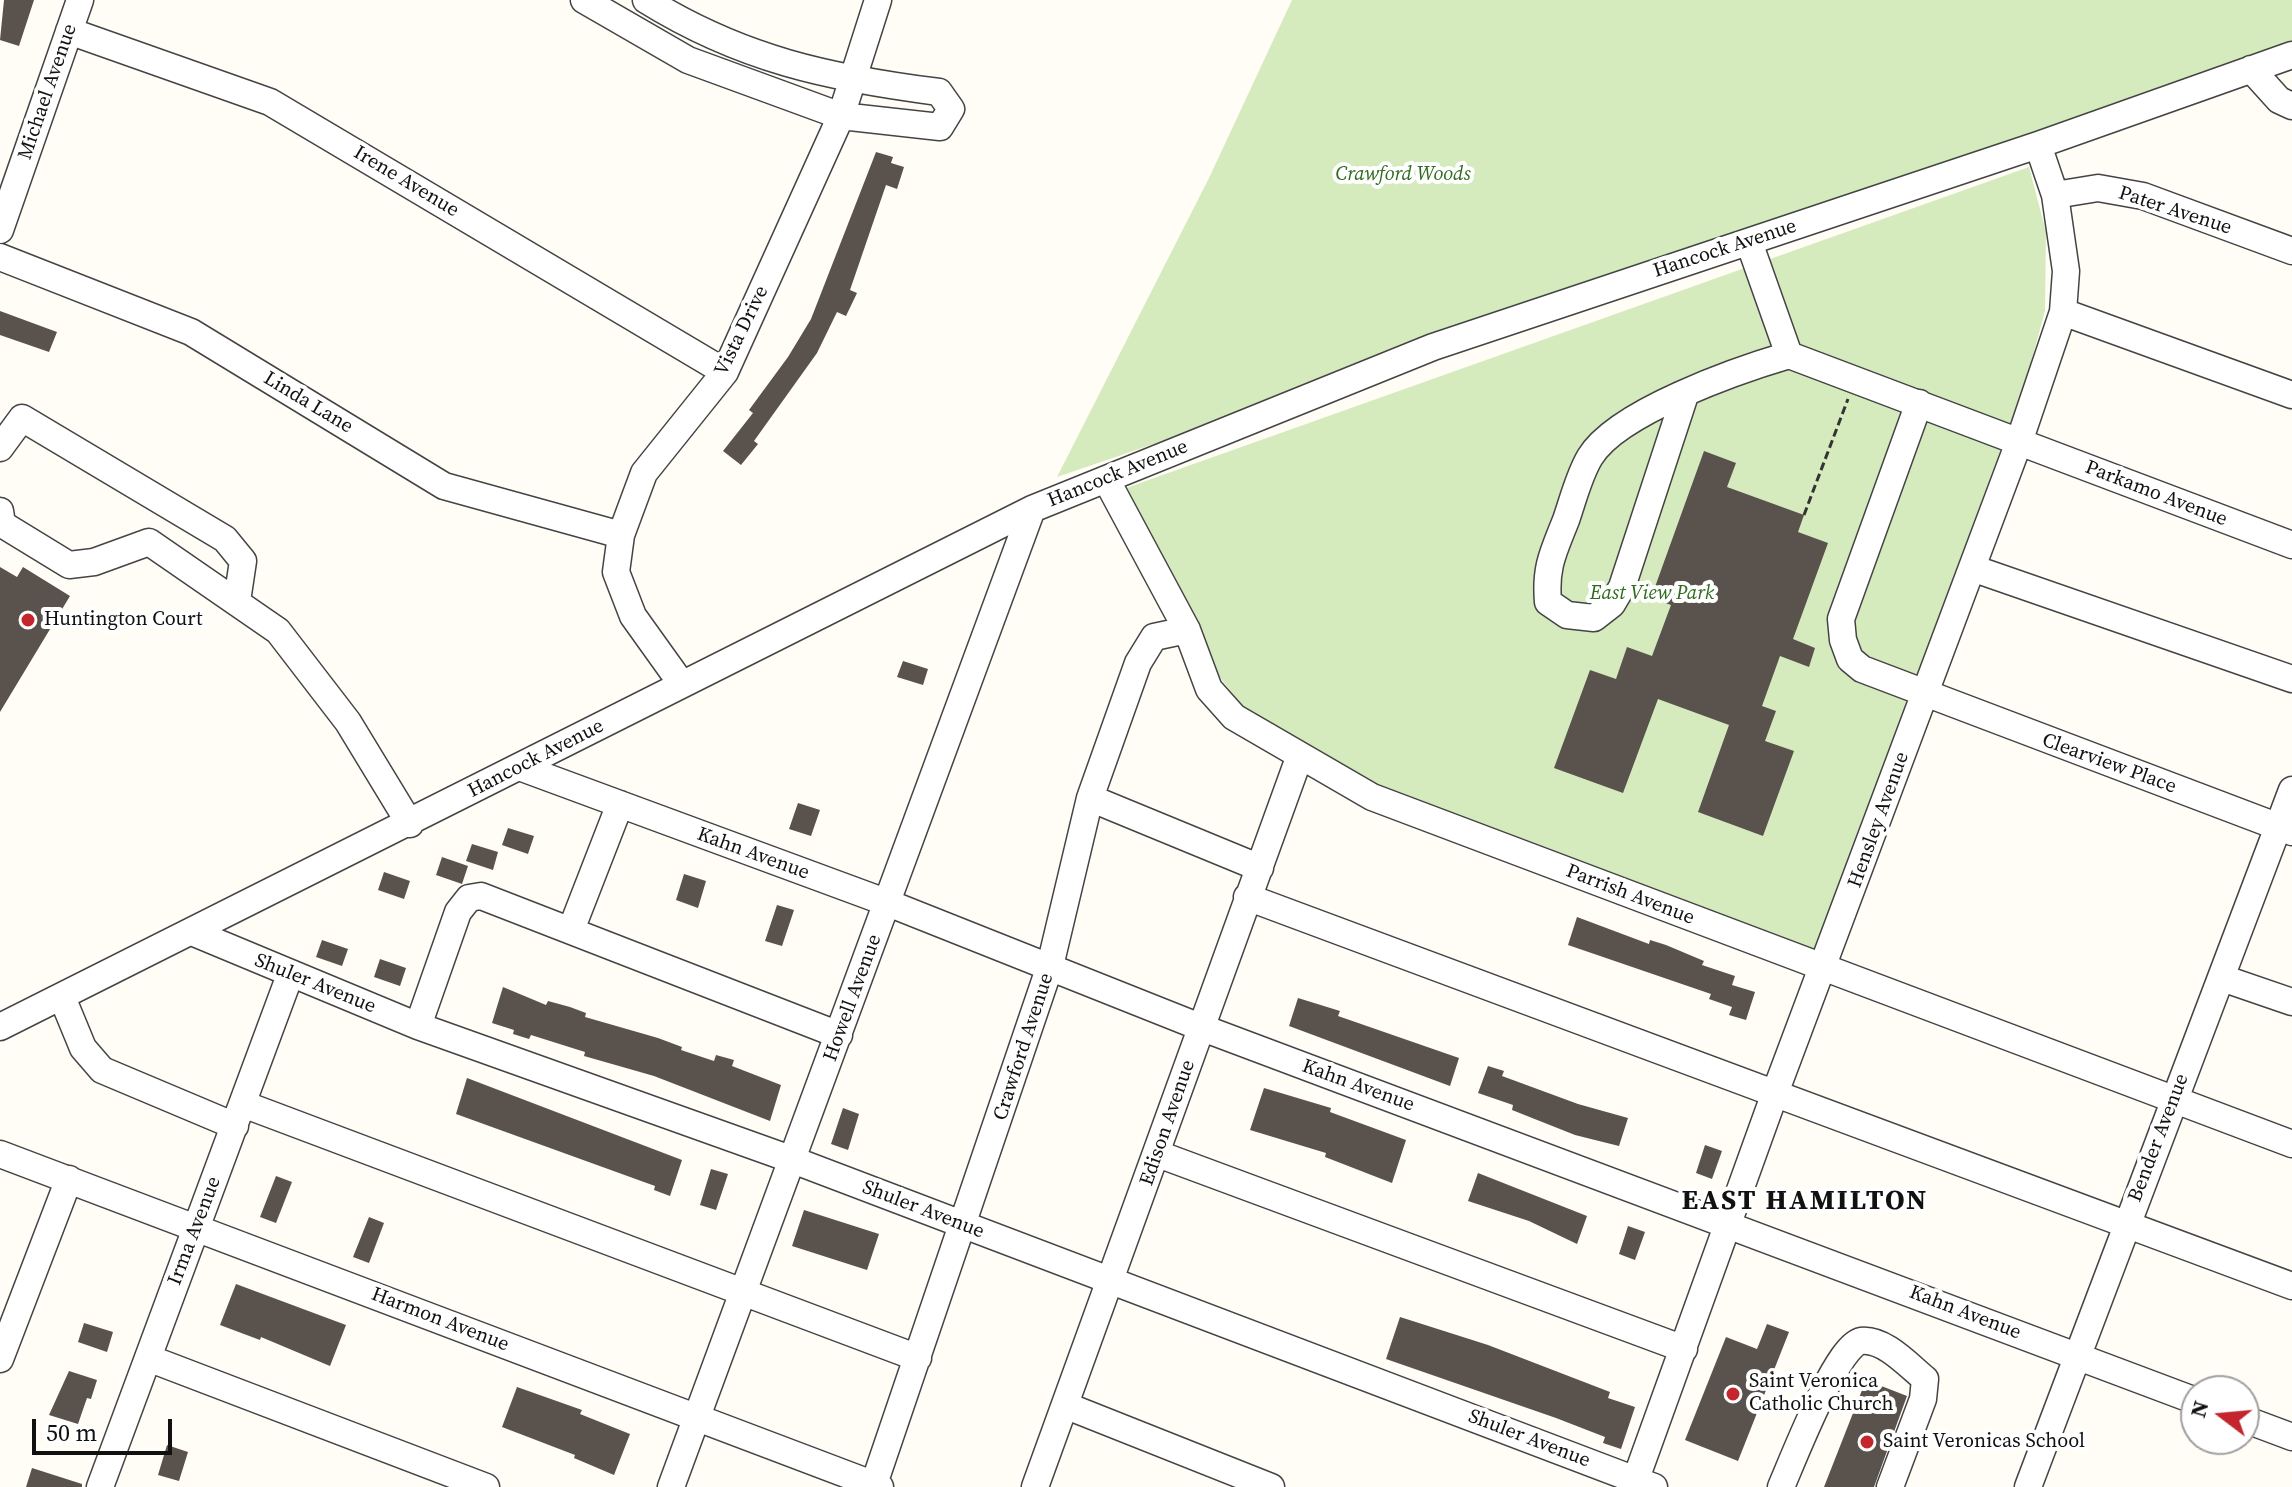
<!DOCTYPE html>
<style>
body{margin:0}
#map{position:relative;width:2292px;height:1487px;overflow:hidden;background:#fffdf5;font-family:"Source Serif 4",serif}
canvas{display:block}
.north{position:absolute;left:2180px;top:1375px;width:80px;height:80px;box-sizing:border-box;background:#fff;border:2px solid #a0a0a0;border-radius:50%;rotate:286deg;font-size:22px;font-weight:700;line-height:32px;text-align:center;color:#111}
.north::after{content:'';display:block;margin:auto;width:28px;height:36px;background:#c4262e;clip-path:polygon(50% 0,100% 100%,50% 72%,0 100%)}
.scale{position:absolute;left:32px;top:1419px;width:140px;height:36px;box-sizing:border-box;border:4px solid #111;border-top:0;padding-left:10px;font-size:24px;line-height:28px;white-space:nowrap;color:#111;-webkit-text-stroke:6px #fff;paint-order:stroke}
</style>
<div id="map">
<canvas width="2292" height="1487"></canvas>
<div class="north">N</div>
<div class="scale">50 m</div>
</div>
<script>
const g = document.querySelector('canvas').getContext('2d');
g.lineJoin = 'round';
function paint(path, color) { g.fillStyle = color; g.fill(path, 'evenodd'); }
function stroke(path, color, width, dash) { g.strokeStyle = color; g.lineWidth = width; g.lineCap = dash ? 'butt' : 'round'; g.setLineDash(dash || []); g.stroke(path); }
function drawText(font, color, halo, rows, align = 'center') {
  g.font = font + ' "Source Serif 4",serif'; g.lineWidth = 8; g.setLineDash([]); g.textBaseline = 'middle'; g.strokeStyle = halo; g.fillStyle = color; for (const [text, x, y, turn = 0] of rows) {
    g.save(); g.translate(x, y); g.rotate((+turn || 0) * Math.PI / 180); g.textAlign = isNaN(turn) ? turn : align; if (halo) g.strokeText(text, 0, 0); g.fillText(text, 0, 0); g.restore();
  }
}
const green = new Path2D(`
 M1292 0H2292V55L1057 477 1209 178Z
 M2029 167 2046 232 2045 311 2025 384 1814 953 1376 785 1247 712 1218 675 1126 488Z`);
const building = new Path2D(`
 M4 0H34L19 46 0 40Z
 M876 152 893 157 891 163 904 167 897 189 886 185 850 290 857 293 846 316 837 312 817 353 754 441 758 444 741 465 723 451 753 413 749 410 788 357 811 319Z
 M0 311 57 332 49 352 0 335Z
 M1704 451 1736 463 1727 487 1804 515 1798 532 1828 543 1793 639 1815 648 1809 667 1780 656 1762 706 1776 711 1765 741 1794 751 1763 836 1698 812 1729 725 1658 699 1623 793 1554 768 1590 670 1616 679 1627 647 1652 656 1671 605 1651 598Z
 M0 567 17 577 23 567 70 596 0 712Z
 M903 661 928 669 923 685 897 677Z
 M798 803 820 810 811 836 789 829Z
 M508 828 534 836 528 854 502 845Z
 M472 844 498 852 493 870 466 861Z
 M442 857 468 866 462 884 436 875Z
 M384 872 410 881 404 899 378 890Z
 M684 874 706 881 698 908 676 900Z
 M777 905 794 910 782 946 765 941Z
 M1577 917 1649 944 1650 940 1666 945 1704 961 1702 965 1735 976 1732 985 1755 992 1746 1020 1729 1015 1732 1007 1709 999 1711 994 1568 945Z
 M322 940 348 949 342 966 316 957Z
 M380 959 406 968 400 986 374 977Z
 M503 987 546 1005 548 1001 570 1007 586 1013 585 1017 658 1038 682 1047 681 1050 714 1061 716 1055 734 1060 732 1066 781 1085 770 1121 654 1076 584 1056 585 1052 531 1035 529 1039 513 1034 514 1030 492 1023Z
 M1298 998 1340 1011 1338 1016 1459 1058 1450 1086 1289 1026Z
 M1488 1066 1504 1071 1502 1076 1578 1104 1628 1118 1619 1146 1575 1135 1512 1110 1513 1105 1478 1093Z
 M467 1078 682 1160 670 1196 654 1190 655 1186 456 1114Z
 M1264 1088 1331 1108 1330 1112 1406 1140 1392 1183 1325 1157 1326 1153 1250 1130Z
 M843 1108 859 1114 848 1150 831 1144Z
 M1705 1145 1722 1151 1712 1179 1696 1173Z
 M711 1169 728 1174 716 1210 700 1205Z
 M1478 1173 1587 1216 1577 1244 1529 1221 1468 1201Z
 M276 1176 292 1182 276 1223 260 1217Z
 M804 1210 879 1234 867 1270 792 1246Z
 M369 1217 384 1223 369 1263 353 1257Z
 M1628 1226 1645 1232 1635 1260 1619 1254Z
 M236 1284 346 1325 330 1366 261 1337 260 1340 220 1325Z
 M1400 1317 1488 1345 1610 1392 1608 1398 1635 1407 1621 1449 1603 1443 1605 1437 1556 1418 1386 1359Z
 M84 1323 113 1332 107 1352 78 1342Z
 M1767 1324 1789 1332 1738 1461 1685 1440 1726 1337 1757 1349Z
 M69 1371 97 1380 91 1399 87 1398 78 1424 49 1415Z
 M1866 1380 1907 1396 1874 1487H1824Z
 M517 1387 582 1410 580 1414 630 1434 614 1475 574 1458 575 1455 502 1427Z
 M167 1445 188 1452 179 1481 158 1475Z
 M32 1468 82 1484V1487H26Z`);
const path = new Path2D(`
 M1804 515 1848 399`);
const minor = new Path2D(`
 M584 0 688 60 841 116 940 127 951 109 939 92C829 78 741 59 646 0
 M69 31 270 102 725 372
 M2251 69 2279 100 2292 106
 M2055 195 2098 188 2143 196 2292 251
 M0 230 80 0
 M1749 242 1789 355 2292 545
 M0 257 191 332 444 486 621 535
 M2063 312 2292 395
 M1685 395 1622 587 1612 604 1594 618 1567 615 1548 602C1545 567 1553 553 1566 520 1573 500 1579 475 1590 457 1617 412 1738 370 1789 355
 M1919 403 1841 619 1843 640 1850 659 1862 669 2292 832
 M0 448 22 418 225 539 243 561 237 601
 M1106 479 1187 630 1209 689 1234 717 1372 797 2292 1144
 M0 511 2 524 69 565 94 562 149 542 278 631 348 722 410 824
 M1972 568 2292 679
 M681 683 633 616 616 572 621 535 644 473 725 372 841 116 878 0
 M522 768 888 903 1200 1027 2196 1401
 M1090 798 1260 868
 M1247 897 2292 1286
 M571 930 620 804
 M192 932 418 1026 793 1160 1654 1487
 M2222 978 2292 1002
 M62 997 83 1048 102 1070 235 1126
 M418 1026 458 912 469 898 481 896 839 1035
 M0 1027 1032 509 1433 347 2038 145 2292 55
 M243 1104 918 1358
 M0 1154 880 1487
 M1158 1154 1684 1349
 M148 1358 486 1487
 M0 1359 69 1179
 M1067 1406 1271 1487
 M2244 1419 2292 1437
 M100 1487 290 975
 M671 1487 1032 509
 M873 1487 1050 966 1090 798 1138 663 1154 637 1187 630
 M1035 1487 1299 758
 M1633 1487 1775 1093 2019 442 2063 312 2066 271 2055 195 2038 145
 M1781 1487C1792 1462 1837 1345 1861 1341 1884 1338 1909 1366 1925 1379L1923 1399 1890 1487
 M2028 1487 2292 790`);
const markers = [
 [28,620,8,"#c4262e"],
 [1733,1394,8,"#c4262e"],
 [1867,1442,8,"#c4262e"]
];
const streetNames = [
 ["Michael Avenue",48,92,-71],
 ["Irene Avenue",406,182,31],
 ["Pater Avenue",2175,211,18],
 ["Hancock Avenue",1725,249,-18],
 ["Vista Drive",742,331,-64],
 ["Linda Lane",308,403,31],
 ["Hancock Avenue",1118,474,-22],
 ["Parkamo Avenue",2156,494,21],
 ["Hancock Avenue",536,759,-27],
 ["Clearview Place",2109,764,20],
 ["Hensley Avenue",1879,820,-70],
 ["Kahn Avenue",753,854,20],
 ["Parrish Avenue",1630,895,21],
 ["Shuler Avenue",315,984,22],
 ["Howell Avenue",853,998,-70],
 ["Crawford Avenue",1024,1047,-72],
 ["Kahn Avenue",1358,1086,20],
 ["Edison Avenue",1168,1123,-71],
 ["Bender Avenue",2159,1138,-69],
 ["Shuler Avenue",923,1210,21],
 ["Irma Avenue",195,1231,-69],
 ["Kahn Avenue",1965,1313,21],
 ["Harmon Avenue",440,1320,21],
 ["Shuler Avenue",1529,1439,21]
];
const parkNames = [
 ["Crawford Woods",1403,175],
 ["East View Park",1652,594]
];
const poiNames = [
 ["Huntington Court",44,620],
 ["Saint Veronica",1749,1382],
 ["Catholic Church",1749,1405],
 ["Saint Veronicas School",1883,1442]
];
const districtNames = [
 ["EAST HAMILTON",1805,1202]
];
paint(green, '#d5ebbd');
paint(building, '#5a524d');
stroke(minor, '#444', 29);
stroke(path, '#333', 3, [8, 4]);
stroke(minor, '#fff', 26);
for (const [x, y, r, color] of markers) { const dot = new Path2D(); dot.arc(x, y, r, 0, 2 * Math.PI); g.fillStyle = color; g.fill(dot); stroke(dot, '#fff', 3); }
drawText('20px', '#111', '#fff', streetNames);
drawText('italic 20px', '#2f6b1f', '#fff', parkNames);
drawText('20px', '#111', '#fff', poiNames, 'left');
g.letterSpacing = '2px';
drawText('bold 28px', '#111', '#fff', districtNames);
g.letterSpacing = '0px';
</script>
